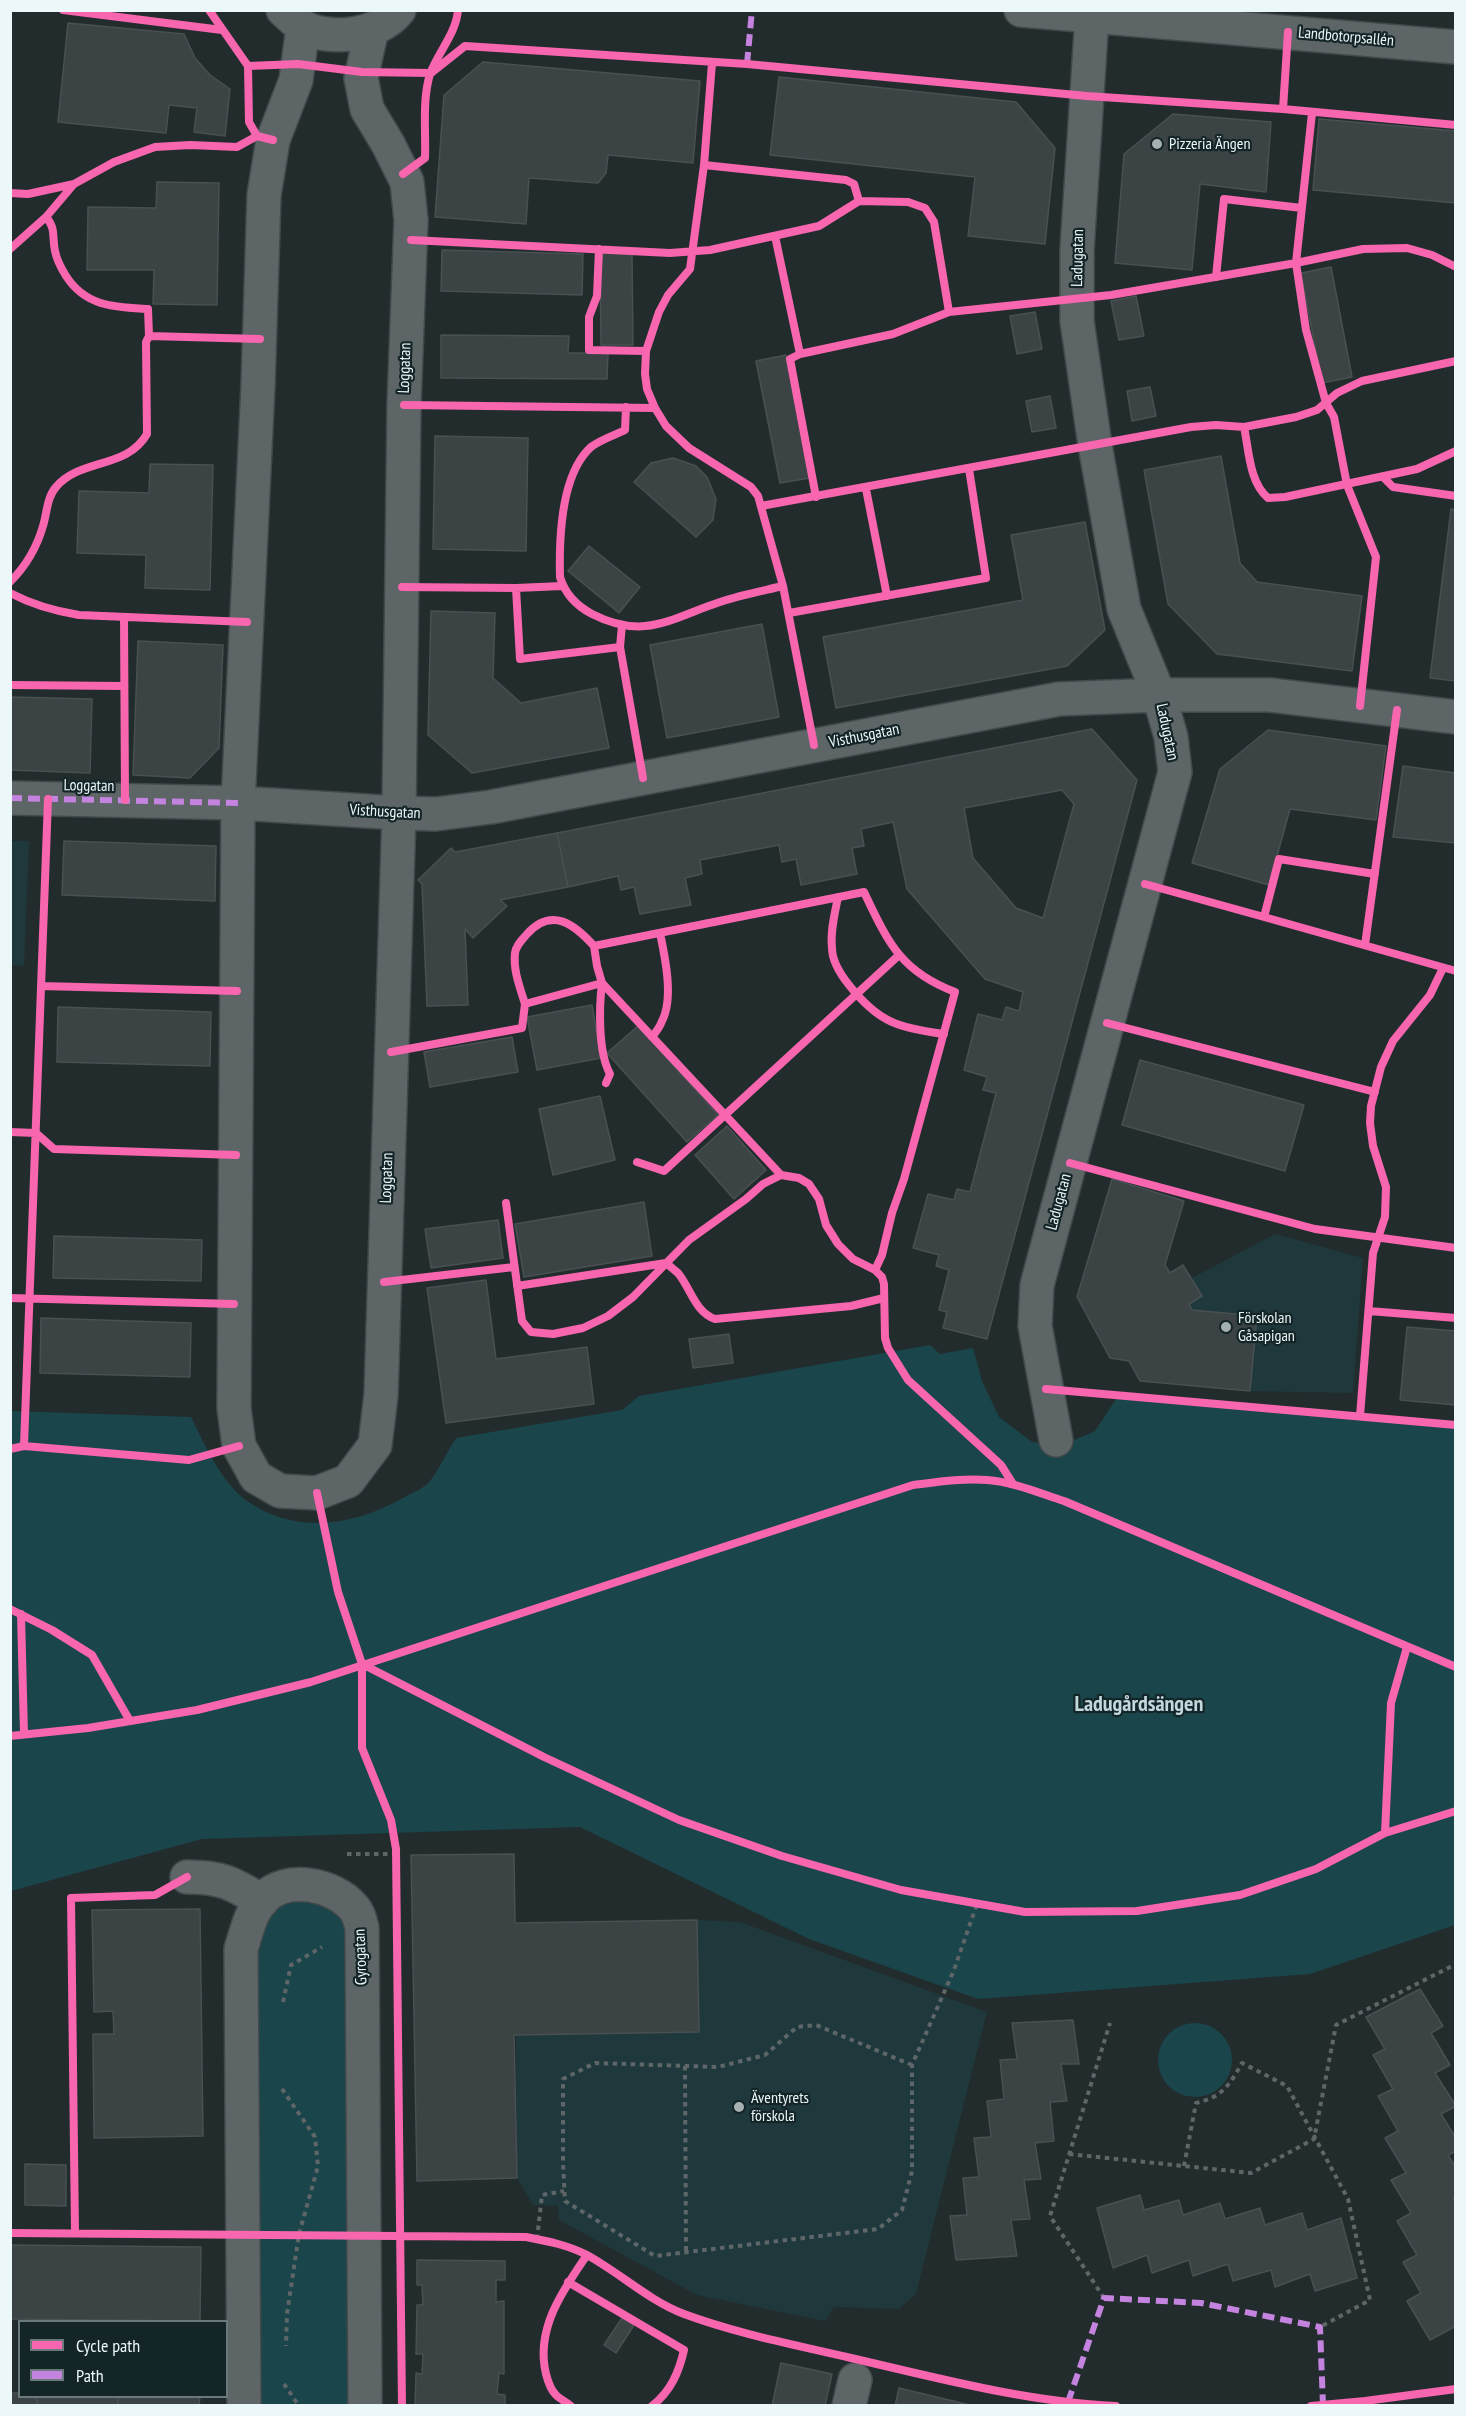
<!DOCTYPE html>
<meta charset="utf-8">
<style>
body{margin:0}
#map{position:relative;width:1466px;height:2416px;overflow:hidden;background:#232c2d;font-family:"PT Sans Narrow",sans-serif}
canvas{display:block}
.frame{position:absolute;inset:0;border:12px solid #ecf7f9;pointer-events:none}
.legend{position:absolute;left:18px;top:2320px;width:210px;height:78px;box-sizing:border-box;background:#142528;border:2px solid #6a797c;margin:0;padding:8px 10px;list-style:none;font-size:18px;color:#ecf7f9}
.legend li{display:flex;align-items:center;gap:12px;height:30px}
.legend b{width:30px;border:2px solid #6a797c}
</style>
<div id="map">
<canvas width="1466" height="2416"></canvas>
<div class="frame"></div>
<ul class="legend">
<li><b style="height:8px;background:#f766af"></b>Cycle path</li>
<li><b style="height:8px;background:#c483df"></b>Path</li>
</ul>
</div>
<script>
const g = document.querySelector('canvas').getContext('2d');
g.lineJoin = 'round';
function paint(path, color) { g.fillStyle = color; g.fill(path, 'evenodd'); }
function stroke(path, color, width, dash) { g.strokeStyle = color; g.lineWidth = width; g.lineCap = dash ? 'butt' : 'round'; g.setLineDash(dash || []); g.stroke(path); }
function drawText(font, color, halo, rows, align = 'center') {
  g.font = font + ' "PT Sans Narrow",sans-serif'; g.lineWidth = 4.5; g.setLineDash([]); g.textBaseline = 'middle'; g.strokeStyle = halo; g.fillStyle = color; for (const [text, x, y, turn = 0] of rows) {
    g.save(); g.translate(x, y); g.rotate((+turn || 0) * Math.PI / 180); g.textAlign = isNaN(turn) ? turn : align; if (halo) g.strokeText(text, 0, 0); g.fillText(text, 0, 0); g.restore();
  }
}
const built = new Path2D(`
 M11 841H29L24 966 11 965Z
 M1275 1234 1363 1258 1353 1393 1250 1391 1140 1381 1129 1361 1110 1358 1077 1297 1165 1265 1170 1272 1183 1265 1192 1278Z
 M697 1920 740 1922 987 2012 916 2294 899 2309 834 2307 825 2321 697 2295 559 2220 558 2206 533 2205 517 2178 515 1923Z`);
const green = new Path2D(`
 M930 1345 940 1354 973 1348 982 1381 999 1417 1032 1442 1063 1445 1095 1431 1120 1393 1455 1422V1925L1310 1974 978 1999 809 1939 580 1827 202 1839 11 1891V1411L191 1417C205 1445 221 1482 247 1501 296 1535 353 1526 403 1498 411 1493 424 1489 430 1481 440 1468 447 1452 456 1438L622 1410 639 1396Z
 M304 1894 346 1918 355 2405 255 2406 252 1981 265 1920 280 1902Z
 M1158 2060a37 37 0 1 1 74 0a37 37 0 1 1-74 0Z`);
const building = new Path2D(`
 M68 23 184 34 195 58 210 75 230 89 225 136 194 132 197 108 169 105 166 133 58 122Z
 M483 62 700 81 693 163 608 155 606 173 598 183 529 178 526 224 435 217 444 95Z
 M779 77 1016 102 1055 148 1045 244 968 236 975 177 770 155Z
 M1173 114 1271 122 1266 192 1200 184 1192 270 1115 263 1124 154Z
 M1319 119 1456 131V203L1313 190Z
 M157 182 219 183 217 305 153 304 154 270H87L88 207 156 208Z
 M442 250 583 254 582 295 441 291Z
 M600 253H632L633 345H601Z
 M1331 267 1352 377 1322 383 1301 273Z
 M1136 296 1144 336 1119 340 1111 301Z
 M1035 312 1042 349 1017 354 1010 316Z
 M441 335 569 336 568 353H608L607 379 441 378Z
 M786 355 810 478 780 483 756 361Z
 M1150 387 1156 416 1132 421 1127 391Z
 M1050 396 1056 428 1032 432 1026 401Z
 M435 436 528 438 526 551 433 549Z
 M1221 456 1240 563 1257 582 1362 596 1352 671 1217 654 1168 604 1144 470Z
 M673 458 696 466 707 477 716 499 713 520 696 537 634 482 651 463Z
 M150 464 213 465 210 590 145 588 146 555 77 553 79 491 149 493Z
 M1451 509 1456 510V681L1430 678Z
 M1085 522 1105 630 1067 666 836 708 823 637 1023 600 1011 535Z
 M589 546 640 587 619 613 568 571Z
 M431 611 495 613 493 678 521 703 597 688 609 748 472 773 428 735Z
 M762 624 779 717 667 738 650 645Z
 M138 641 223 645 219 748 190 778 133 775Z
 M10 697 92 699 90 773 10 770Z
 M1092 729 1137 780 987 1339 943 1328 947 1312 939 1310 949 1270 936 1266 939 1255 913 1248 928 1194 954 1200 957 1189 970 1192 996 1093 983 1090 987 1077 964 1070 978 1014 1002 1020 1006 1007 1019 1011 1023 992 985 979 907 889 893 822 861 829 864 846 852 848 857 874 801 885 796 859 782 862 779 845 700 860 702 874 685 878 691 905 640 914 634 887 621 890 618 876 568 887 557 833ZM1062 790 1074 804 1043 918 1016 908 973 858 964 808Z
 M1268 730 1386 746 1376 820 1290 809 1269 885 1192 863 1220 769Z
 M1403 766 1456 773V843L1393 837Z
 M557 833 568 887 500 900 507 906 473 938 465 929 468 1005 427 1006 422 884 418 880 451 848 455 852Z
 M64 841 216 846 215 901 62 895Z
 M592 1005 601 1058 537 1070 527 1017Z
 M58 1007 211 1012 210 1066 57 1062Z
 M638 1026 718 1115 687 1142 607 1053Z
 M512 1037 518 1072 430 1087 424 1052Z
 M1140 1060 1304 1105 1285 1171 1122 1125Z
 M600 1096 615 1160 553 1175 539 1109Z
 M727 1126 766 1170 734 1199 695 1155Z
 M1112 1179 1184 1201 1165 1265 1170 1273 1183 1265 1191 1278 1202 1296 1189 1304 1192 1310 1257 1316 1250 1391 1140 1381 1129 1361 1110 1358 1077 1297Z
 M644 1202 652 1256 524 1277 515 1224Z
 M498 1220 503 1258 431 1268 425 1229Z
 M54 1236 202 1240 201 1281 53 1278Z
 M486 1280 496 1359 587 1347 594 1404 446 1423 427 1288Z
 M41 1318 191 1323 190 1377 40 1373Z
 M1407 1327 1456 1331V1405L1400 1400Z
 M729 1334 733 1363 693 1368 689 1339Z
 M514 1854 515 1923 697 1920 699 2032 514 2035 517 2178 417 2181 411 1855Z
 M200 1909 203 2136 94 2138 93 2034H114L113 2011 94 2012 92 1910Z
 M1420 1989 1443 2026 1431 2033 1450 2065 1435 2073 1456 2106 1441 2114 1456 2138V2151L1448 2155 1456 2168V2196L1453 2198 1456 2202V2326L1430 2340 1407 2301 1421 2293 1403 2262 1417 2255 1397 2221 1411 2213 1391 2180 1406 2173 1385 2138 1398 2131 1378 2096 1393 2089 1373 2055 1385 2049 1366 2017Z
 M1073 2020 1079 2064H1061L1067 2101 1050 2102 1054 2141 1035 2143 1041 2179 1024 2180 1030 2219 1011 2220 1017 2256 956 2260 950 2216 967 2215 963 2178 979 2177 974 2138 991 2137 987 2101 1004 2099 1000 2060 1017 2059 1012 2023Z
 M25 2164 66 2165V2206L25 2205Z
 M1140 2195 1144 2210 1179 2200 1183 2215 1220 2203 1225 2219 1260 2208 1265 2225 1302 2213 1307 2230 1341 2218 1357 2278 1315 2291 1310 2274 1275 2287 1271 2270 1233 2281 1228 2264 1193 2276 1189 2260 1152 2273 1147 2255 1113 2268 1097 2208Z
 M10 2245 201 2247 200 2321 10 2319Z
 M417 2260 505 2261V2280H496V2302L504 2301V2374L499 2373 497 2394 505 2395V2406H415L416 2373 422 2374 423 2354H416L417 2305H423L422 2285H417Z
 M622 2318 634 2325 616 2353 604 2345Z
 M781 2363 832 2374 825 2406H772Z
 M899 2388 974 2406H895Z
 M10 2393H20V2396H37V2406H10Z
 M37 2396H118V2406H37Z
 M118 2396H200L199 2406H118Z`);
const path = new Path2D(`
 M347 1854H395
 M283 2002 291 1965 322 1947
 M912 2065 816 2025 797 2027 765 2055 718 2067 595 2063 563 2079V2163L565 2201 655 2256 878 2229 902 2210 912 2171V2065L954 1970 977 1904
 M685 2066 686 2252
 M282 2089 315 2137 318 2166 299 2234 287 2314 286 2346
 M1069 2154 1251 2173 1314 2139 1336 2025 1456 1964
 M1184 2166 1196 2103C1222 2097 1229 2086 1242 2063L1287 2086 1348 2199 1370 2300 1320 2327
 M537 2239 542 2195 564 2191
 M1104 2298 1050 2216 1110 2023
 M284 2384 299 2406`);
const minor = new Path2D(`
 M283 10C289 15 295 22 302 26 328 42 379 36 399 10
 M1021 10 1456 47
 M303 27 296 80 273 140 264 195 258 386 238 803 234 1408 239 1446 256 1477 280 1491 317 1493 348 1481 375 1445 381 1395 399 813 404 405 411 220 407 182 388 144 367 109 361 78 372 29
 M10 798 238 803 399 813 436 814 491 807 1059 699 1159 695H1270L1456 717
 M1056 1440 1035 1326 1037 1285 1175 772 1171 737 1159 695 1124 609 1095 445 1077 321V250L1092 16
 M187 1877C222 1877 232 1883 262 1901
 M244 2406 241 1949C247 1931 250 1912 264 1898 287 1875 333 1884 353 1907 359 1913 360 1921 362 1928L365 2406
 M849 2406 855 2380`);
const quiet = new Path2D(`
 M747 64 752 10
 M10 798 238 803
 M1068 2402 1104 2298 1201 2303 1320 2327 1323 2405`);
const cycleway = new Path2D(`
 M63 10 222 30
 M209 10 248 66 249 122 257 136 273 140
 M712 63 704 165 690 269 668 295 659 312 646 351 645 374 647 389 655 408 666 426 689 448 751 487 758 496 783 586 814 745
 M248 66 298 64 362 72 431 73 465 46 747 64 1087 96 1283 109 1456 125
 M1283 109 1288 32
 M1312 113 1296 263 1306 330 1326 403 1334 417 1347 485 1376 557 1360 706
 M704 165 846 180 854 184 859 201
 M403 174 425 158C426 132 422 100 430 74 438 52 456 34 458 10
 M10 193 28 194 74 184 114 162 155 147 190 145 237 147 257 136
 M46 217C56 228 52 237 55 251 57 261 61 268 66 276 86 307 115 307 148 309L149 336 260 339
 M775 236 800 354
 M411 240 670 253 710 250 819 226 859 201 908 202 925 208 934 222 949 312
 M10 249 46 217 74 184
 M599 249 597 296 589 317V350L646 351
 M1216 277 1224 199 1302 208
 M404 405 655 408
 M626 407 625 430C615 435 600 440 591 447 561 474 559 539 560 577 565 594 577 606 592 614 645 641 671 618 720 602 740 595 762 591 783 586
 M1244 427C1249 450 1249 482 1268 498L1285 497 1417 469 1456 451
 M1383 477 1393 487 1456 496
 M866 489 887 596
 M816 497 790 359 800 354 893 334 949 312 1111 295 1296 263 1363 249 1407 248 1432 255 1456 267
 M761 506 1191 427 1216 425 1244 427 1296 417 1317 410 1337 393 1362 381 1456 361
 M10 582C25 567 37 547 43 526 47 513 47 497 56 487 81 458 127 469 147 434L146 342 149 336
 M402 587 516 588 562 586
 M516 588 520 659 620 647
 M10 593C33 605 54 611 79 615L247 622
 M789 613 986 578 969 469
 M124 617 125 800
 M622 625 620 647 643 778
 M10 685 123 686
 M1145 884 1264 917 1279 859 1375 874
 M838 897C835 913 830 931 832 948 832 960 841 975 849 985 878 1022 898 1028 944 1034
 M1264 917 1456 971
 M1365 945 1397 710
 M41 986 237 991
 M525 1004C520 987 513 971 515 953 516 945 522 940 527 934 552 906 575 925 594 946
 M1107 1023 1375 1092
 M652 1037C656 1032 660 1027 662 1021 674 998 665 957 660 933
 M391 1052 522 1028 525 1004 602 983 597 966 594 946 864 892C888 942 900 971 955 992L904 1179 892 1213 882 1255 875 1270
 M606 1083 610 1074C598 1052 599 1008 602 983L781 1175
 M10 1132 36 1133 54 1149 236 1155
 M637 1162 664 1171 898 956
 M1070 1163 1315 1229 1456 1248
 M506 1203 522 1321 531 1332 553 1334 583 1328 608 1316 633 1297 689 1240 746 1199 763 1184 781 1175 799 1178 809 1184 819 1199 826 1225 838 1244 853 1259 875 1270 882 1277 884 1284 885 1338 888 1348 908 1380 1001 1465 1013 1484
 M384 1282 514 1267
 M517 1286 666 1263C670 1266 674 1270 678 1273 691 1289 695 1312 715 1319L851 1306 884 1298
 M10 1298 234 1304
 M1369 1311 1456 1318
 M1046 1389 1456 1425
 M1360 1416 1373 1253 1385 1217 1386 1187 1373 1146 1370 1123 1371 1106 1381 1067 1393 1041 1430 995 1443 968
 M24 1446 48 799
 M10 1449 24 1446 189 1460 239 1446
 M317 1493 338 1592 362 1664V1748L391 1820 396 1849 402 2406
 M10 1609 52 1630 92 1655 130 1721
 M21 1614 24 1734
 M362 1664 544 1757 679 1820 782 1856 901 1890 1025 1912 1137 1911 1240 1895 1316 1869 1385 1833 1456 1811
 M10 1736 88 1728 197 1710 311 1682 913 1485C937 1482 963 1478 987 1480 1014 1482 1039 1493 1064 1501L1456 1667
 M1385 1833 1391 1703 1407 1647
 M75 2232 71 1898 155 1895 187 1877
 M10 2233 526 2237C547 2241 568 2245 587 2255 620 2273 648 2300 684 2314 738 2334 796 2345 851 2358 938 2378 1026 2402 1116 2406
 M568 2282 684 2350C679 2372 671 2391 652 2406
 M571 2406C566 2402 560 2399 556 2395 550 2389 548 2382 546 2374 535 2329 563 2290 587 2255
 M1311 2406 1365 2401 1456 2389`);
const markers = [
 [1157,144,6,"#a6b0b2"],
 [1226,1327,6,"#a6b0b2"],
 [739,2107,6,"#a6b0b2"]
];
const streetNames = [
 ["Landbotorpsallén",1346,37,5],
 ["Ladugatan",1078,258,-89],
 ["Loggatan",405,368,-88],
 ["Ladugatan",1167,732,78],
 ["Visthusgatan",864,736,-11],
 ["Loggatan",89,786,1],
 ["Visthusgatan",385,812,3],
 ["Loggatan",387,1178,-88],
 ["Ladugatan",1059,1202,-75],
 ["Gyrogatan",361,1957,-92]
];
const poiNames = [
 ["Pizzeria Ängen",1169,144],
 ["Förskolan",1238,1318],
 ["Gåsapigan",1238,1336],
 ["Äventyrets",751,2098],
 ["förskola",751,2116]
];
const districtNames = [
 ["Ladugårdsängen",1139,1705]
];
paint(built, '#1f383c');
paint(green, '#19454b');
paint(building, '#3c4344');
stroke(building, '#485052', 1.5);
stroke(minor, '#41494b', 36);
stroke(path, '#5f6668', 4, [4.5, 4.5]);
stroke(minor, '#5e6567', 33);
stroke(quiet, '#c483df', 6, [12, 6]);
stroke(cycleway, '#f766af', 8);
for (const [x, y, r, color] of markers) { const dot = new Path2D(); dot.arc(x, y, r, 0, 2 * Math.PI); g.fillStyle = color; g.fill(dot); stroke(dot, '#142528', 2); }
drawText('16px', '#ecf7f9', '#142528', streetNames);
drawText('16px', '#ecf7f9', '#142528', poiNames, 'left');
drawText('bold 22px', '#c2d8dc', '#142528', districtNames);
</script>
